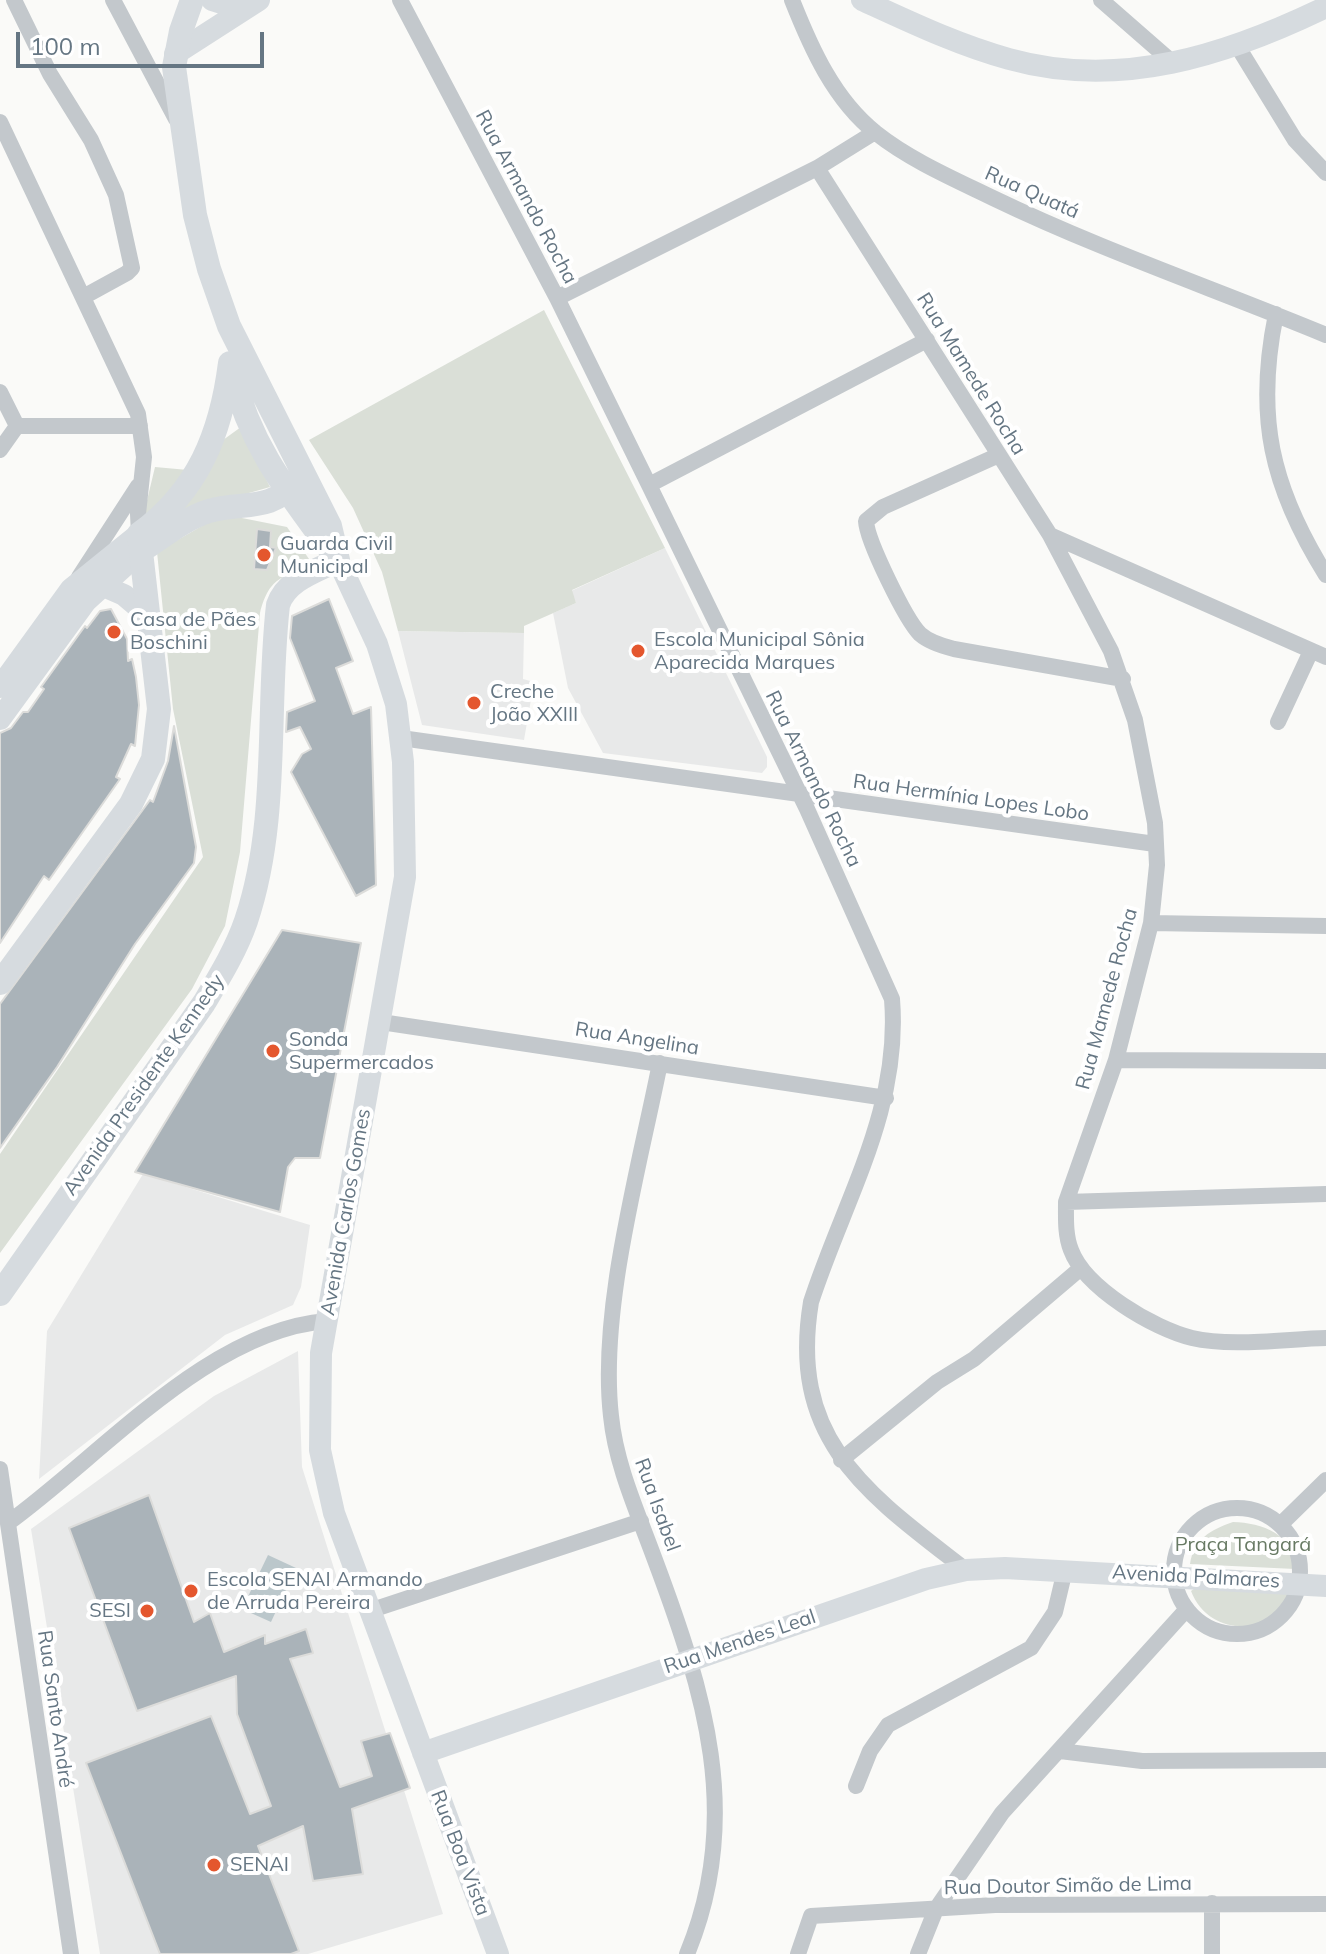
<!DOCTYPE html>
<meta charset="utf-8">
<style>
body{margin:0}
#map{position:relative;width:1326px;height:1954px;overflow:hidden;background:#fafaf8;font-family:Mulish,sans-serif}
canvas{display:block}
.scale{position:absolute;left:16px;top:32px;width:248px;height:36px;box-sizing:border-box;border:4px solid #657683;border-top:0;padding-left:10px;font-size:24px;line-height:28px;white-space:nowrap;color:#657683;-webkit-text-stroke:6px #fff;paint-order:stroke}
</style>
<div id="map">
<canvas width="1326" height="1954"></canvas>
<div class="scale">100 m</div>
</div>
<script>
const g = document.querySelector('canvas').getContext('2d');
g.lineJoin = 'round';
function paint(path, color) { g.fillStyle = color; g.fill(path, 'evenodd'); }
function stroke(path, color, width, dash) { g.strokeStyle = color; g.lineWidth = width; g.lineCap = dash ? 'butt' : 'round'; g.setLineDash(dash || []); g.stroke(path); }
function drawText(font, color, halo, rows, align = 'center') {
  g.font = font + ' Mulish,sans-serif'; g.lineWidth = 8; g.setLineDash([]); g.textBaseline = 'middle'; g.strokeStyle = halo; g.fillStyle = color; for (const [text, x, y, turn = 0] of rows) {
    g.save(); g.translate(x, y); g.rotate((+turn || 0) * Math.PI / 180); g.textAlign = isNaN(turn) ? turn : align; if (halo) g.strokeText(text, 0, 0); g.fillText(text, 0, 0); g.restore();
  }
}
const built = new Path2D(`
 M665 548 767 757V767L762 773 603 753 568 688 553 613 576 603 571 591Z
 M398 631 524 633 523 679 534 682 524 740 422 725Z
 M143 1174 310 1225 301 1287 293 1305 225 1335 39 1479 47 1331Z
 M298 1351 302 1467 443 1914 308 1954H100L31 1529 214 1396Z`);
const green = new Path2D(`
 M544 310 665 548 572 590 576 603 524 626V633L398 631 382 572 353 508 309 440Z
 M241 427 270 487 179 513 223 440Z
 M155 467 188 470 156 514 144 513Z
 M237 517 287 527 309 559C285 583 271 571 260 613L240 852 225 926 192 989 0 1253V1154L203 857 173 709 157 552 212 520Z
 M1233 1522C1262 1523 1295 1534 1295 1569L1190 1564C1194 1539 1210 1530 1233 1522Z
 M1195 1588 1293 1594 1268 1623C1236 1632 1204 1624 1191 1591Z`);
const water = new Path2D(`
 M268 1555 296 1568 271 1622 242 1609Z`);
const building = new Path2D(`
 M257 529 271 531 270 547 276 548 267 570 254 569Z
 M329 599 353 661 336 668 353 714 371 707 376 885 356 896 291 772 302 754 311 749 300 727 286 732 287 712 315 701 290 638 292 616Z
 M111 609 127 639 128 661 132 659 136 677 139 705 135 746 131 744 116 777 120 779 49 880 44 876 0 943V733L11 728 23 712H28L44 689 41 687 85 626 87 628 100 611Z
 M174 726 196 847 194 863 135 944 57 1067 0 1148V1004L150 800 153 802 168 761Z
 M282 930 361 943 320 1158H295L288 1167 280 1212 135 1172Z
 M149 1495 194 1622 210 1613 224 1652 265 1635V1644L306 1629 313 1653 290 1659 340 1787 372 1776 361 1741 390 1733 410 1788 352 1809 363 1874 313 1881 303 1826 258 1846 299 1951 291 1954H160L86 1763 211 1716 250 1814 271 1806 237 1714 236 1676 137 1711 69 1528Z`);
const street = new Path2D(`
 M14 0 50 74 91 140 116 195 132 268 127 273 85 296
 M113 0 176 119
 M400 0 557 298 649 485 807 809 892 999C901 1110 844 1200 811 1302 788 1441 868 1494 966 1570
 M792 0C811 48 834 100 876 133 910 160 954 179 993 198 1101 250 1215 289 1326 335
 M1101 0 1172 62
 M1238 47 1295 140 1326 173
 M0 122 138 414 144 457 138 514 139 534
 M817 168 1050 535 1111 651 1135 720 1155 823 1157 865 1151 923 1116 1060 1066 1202C1066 1218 1065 1235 1071 1250 1085 1288 1154 1329 1192 1338 1230 1347 1286 1339 1326 1338
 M557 298 817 168 875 132
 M1276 314C1255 416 1271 487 1326 575
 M0 392 17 426
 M17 426H140
 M0 450 17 426
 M999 455 883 507 866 521C867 541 906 620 920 634 929 642 942 646 954 649L1123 679
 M649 485 927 340
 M1050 535 1326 657
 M79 577 138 486
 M1278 722 1311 651
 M401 738 1155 844
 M1151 923 1326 926
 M381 1022 886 1098
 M1116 1060 1326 1061
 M660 1063C639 1169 599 1310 611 1416 616 1466 638 1513 655 1560 704 1691 744 1817 687 1954
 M1066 1202 1326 1194
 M841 1460 937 1382 974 1359 1081 1268
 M0 1469 71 1954
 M1174 1571a63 63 0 1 1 126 0a63 63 0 1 1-126 0Z
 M8 1523C102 1455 209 1330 327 1321
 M1280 1525 1326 1480
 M372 1610 641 1521
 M1060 1751 1142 1761 1326 1760
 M856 1786 870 1751 888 1725 1031 1648 1055 1612 1065 1570
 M1212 1903V1954
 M798 1954 811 1916 995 1905 1326 1904
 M918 1954 936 1909 1002 1813 1186 1610`);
const secondary = new Path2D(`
 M212 0 228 5 251 4
 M862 0C910 22 958 45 1009 59 1120 90 1227 55 1326 7
 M175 54 259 0
 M338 560 377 644 396 704 403 762 405 877 321 1353 320 1450 334 1513 498 1954
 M101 585 124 595 150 617
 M0 687 71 589 139 534
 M0 719 86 601 142 550
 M423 1753 926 1579 966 1570 1005 1568 1326 1586`);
const primary = new Path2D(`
 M192 0 181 31 174 67 195 215 209 269 229 326 330 526 338 560
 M232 372C250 445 286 490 329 548
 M144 549C164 536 186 518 209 511 241 501 272 513 295 481
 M0 983 131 804 153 759 159 709 139 534C198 491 221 434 230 363
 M0 1294 204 1003C220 976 236 950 246 921 280 820 266 710 278 605 286 580 316 571 338 560`);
const markers = [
 [264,555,8,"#e4572e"],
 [114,632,8,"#e4572e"],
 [638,651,8,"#e4572e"],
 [474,703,8,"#e4572e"],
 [273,1051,8,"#e4572e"],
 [191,1591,8,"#e4572e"],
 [147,1611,8,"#e4572e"],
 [214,1865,8,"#e4572e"]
];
const streetNames = [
 ["Rua Quatá",1032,193,24],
 ["Rua Armando Rocha",526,197,62],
 ["Rua Mamede Rocha",971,374,58],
 ["Rua Armando Rocha",813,779,64],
 ["Rua Hermínia Lopes Lobo",971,798,8],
 ["Rua Mamede Rocha",1107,999,-75],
 ["Rua Angelina",637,1039,9],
 ["Avenida Presidente Kennedy",144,1085,-55],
 ["Avenida Carlos Gomes",346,1212,-80],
 ["Rua Isabel",657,1505,70],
 ["Avenida Palmares",1196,1577,3],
 ["Rua Mendes Leal",740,1642,-19],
 ["Rua Santo André",55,1709,82],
 ["Rua Boa Vista",460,1853,69],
 ["Rua Doutor Simão de Lima",1068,1886,-1]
];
const poiNames = [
 ["Guarda Civil",280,544],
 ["Municipal",280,567],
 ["Casa de Pães",130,620],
 ["Boschini",130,643],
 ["Escola Municipal Sônia",654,640],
 ["Aparecida Marques",654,663],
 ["Creche",490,692],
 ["João XXIII",490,715],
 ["Sonda",289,1040],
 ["Supermercados",289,1063],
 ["Escola SENAI Armando",207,1580],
 ["de Arruda Pereira",207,1603],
 ["SESI",131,1611,"right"],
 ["SENAI",230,1865]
];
const parkNames = [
 ["Praça Tangará",1243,1545]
];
paint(built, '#e8e9e9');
paint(green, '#dadfd7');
paint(water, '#bbc7cb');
paint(building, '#aab3b9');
stroke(building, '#dcdcda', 2);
stroke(street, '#c3c8cc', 16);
stroke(secondary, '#d6dbdf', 22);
stroke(primary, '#d6dbdf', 24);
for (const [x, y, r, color] of markers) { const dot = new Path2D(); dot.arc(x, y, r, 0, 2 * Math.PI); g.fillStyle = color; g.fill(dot); stroke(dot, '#fff', 3); }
drawText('20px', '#657683', '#fff', streetNames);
drawText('20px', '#657683', '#fff', poiNames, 'left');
drawText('20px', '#687a64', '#fff', parkNames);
</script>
